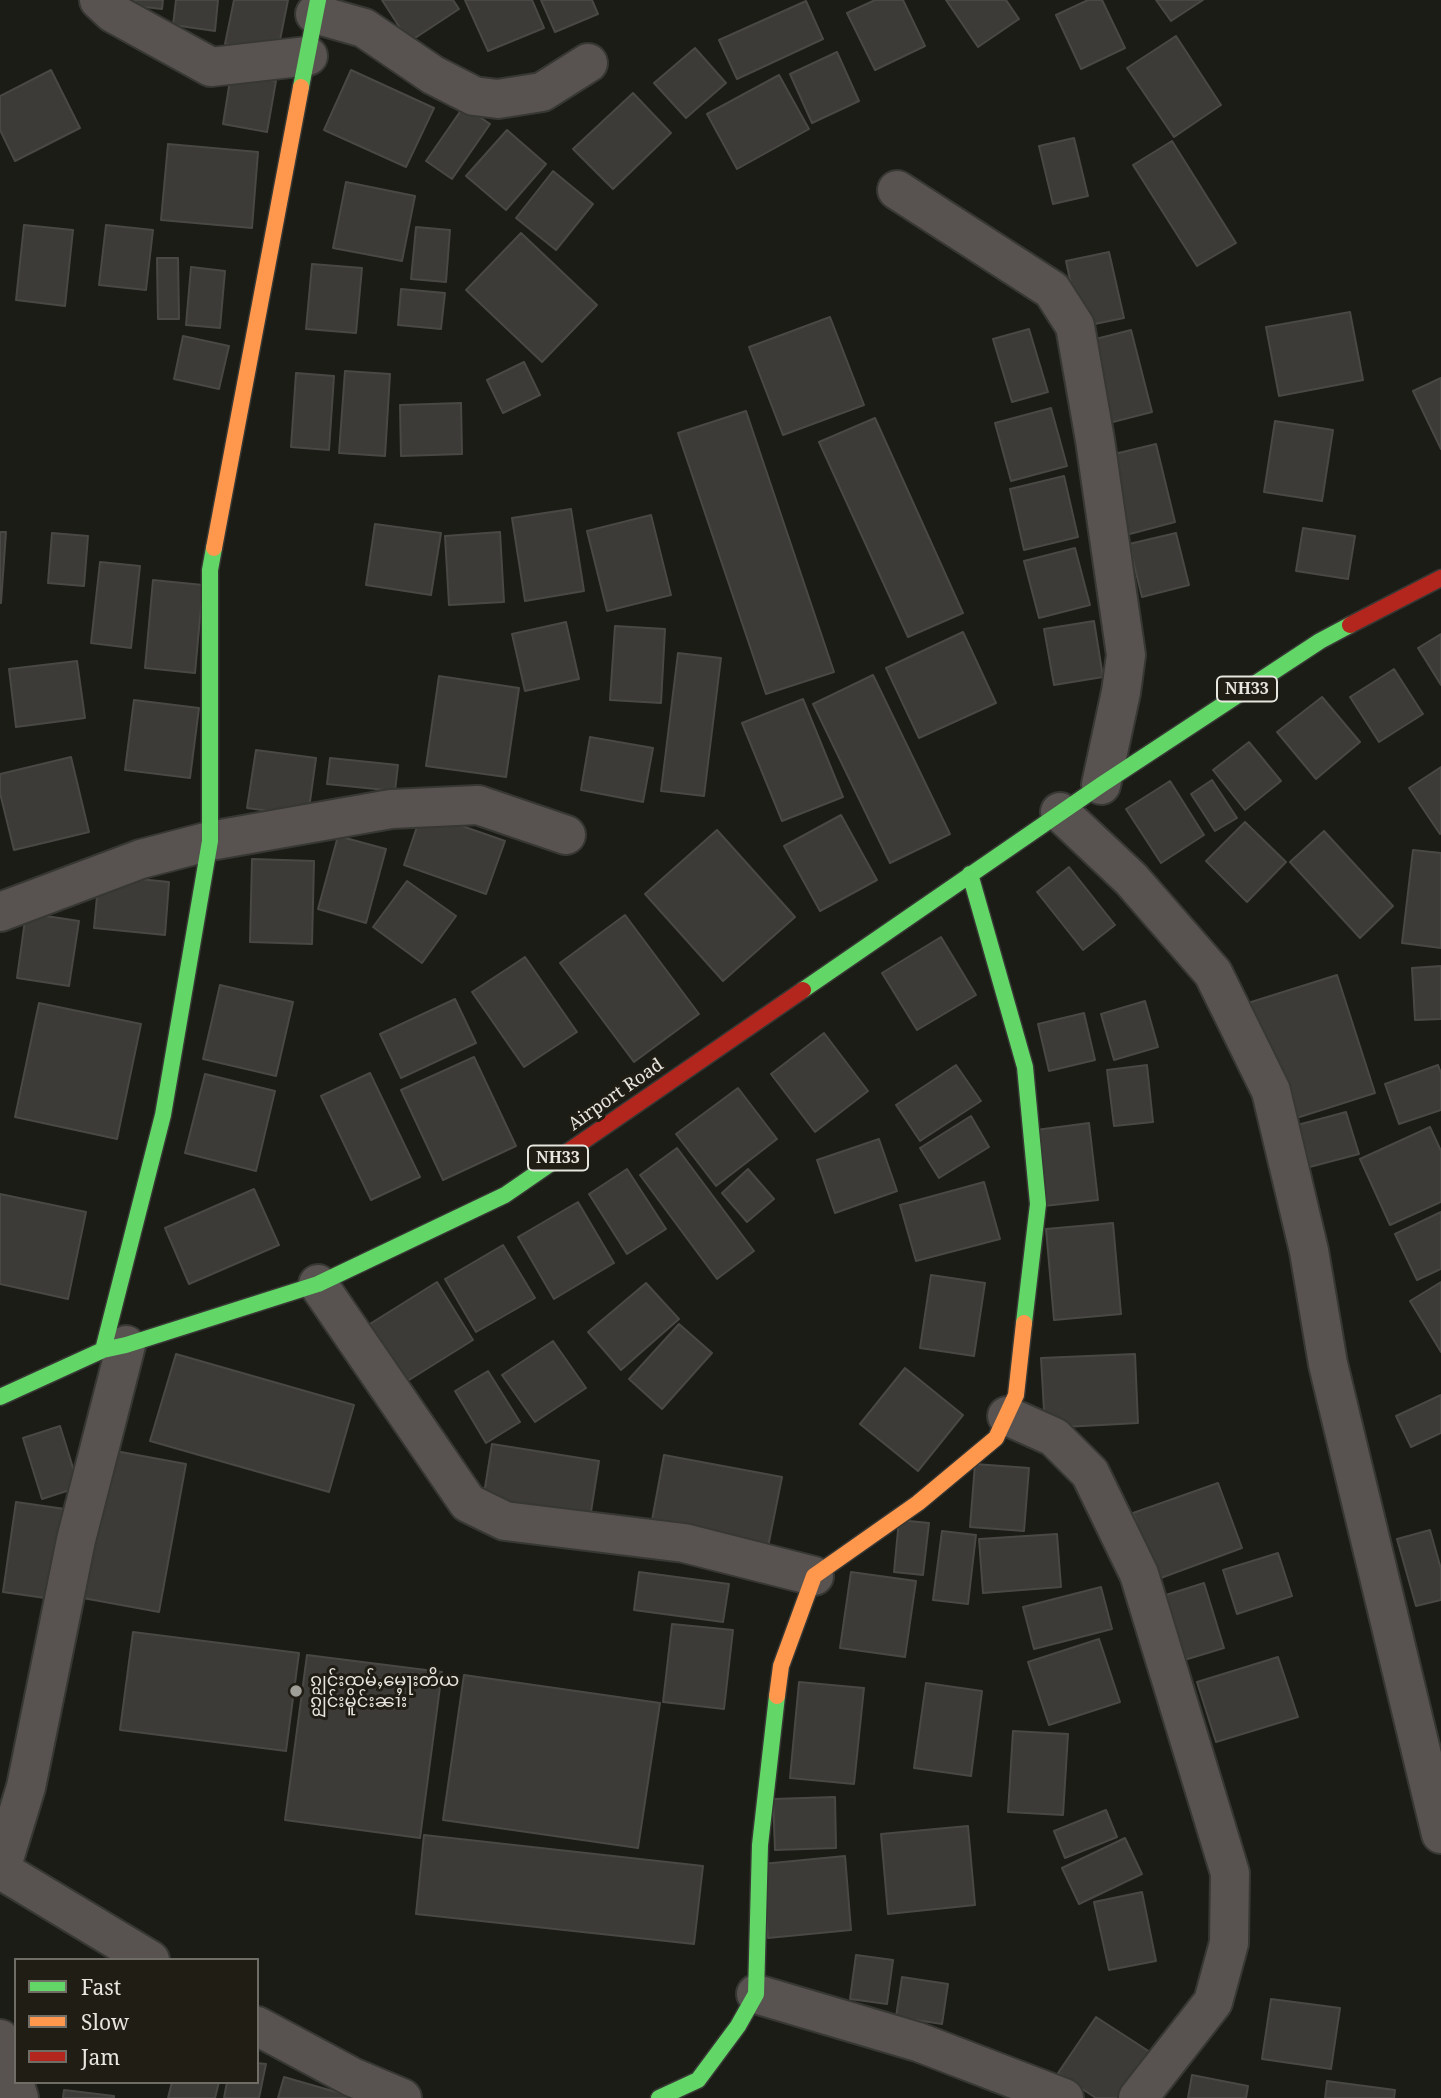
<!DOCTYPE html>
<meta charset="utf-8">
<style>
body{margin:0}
#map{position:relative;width:1441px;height:2098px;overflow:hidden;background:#1c1c17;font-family:"Noto Serif",serif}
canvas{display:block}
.legend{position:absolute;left:14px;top:1958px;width:245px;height:126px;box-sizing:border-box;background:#1f1d14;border:2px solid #6f6d65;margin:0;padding:9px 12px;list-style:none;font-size:21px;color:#e6e5de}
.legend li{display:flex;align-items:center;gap:14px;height:35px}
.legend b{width:35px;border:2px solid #6f6d65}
</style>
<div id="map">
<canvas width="1441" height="2098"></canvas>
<ul class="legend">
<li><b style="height:9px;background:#63d668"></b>Fast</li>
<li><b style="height:9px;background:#ff974d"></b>Slow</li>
<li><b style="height:9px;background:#b3261e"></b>Jam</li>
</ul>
</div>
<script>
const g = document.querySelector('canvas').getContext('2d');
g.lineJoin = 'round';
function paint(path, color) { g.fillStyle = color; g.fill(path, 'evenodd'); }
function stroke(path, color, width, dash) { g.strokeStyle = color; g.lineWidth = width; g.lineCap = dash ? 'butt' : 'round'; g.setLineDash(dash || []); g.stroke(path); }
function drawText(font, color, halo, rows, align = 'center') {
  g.font = font + ' "Noto Serif","Noto Sans Myanmar",serif'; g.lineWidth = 6; g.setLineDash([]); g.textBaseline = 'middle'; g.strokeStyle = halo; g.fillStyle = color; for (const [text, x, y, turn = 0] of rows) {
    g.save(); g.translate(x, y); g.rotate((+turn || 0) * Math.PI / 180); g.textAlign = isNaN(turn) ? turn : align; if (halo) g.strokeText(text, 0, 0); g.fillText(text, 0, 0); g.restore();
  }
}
const building = new Path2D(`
 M119 0H163L162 9 118 4Z
 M176 0H218L215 31 173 25Z
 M234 0H288L277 55 225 44Z
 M382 0H453L459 9 409 42Z
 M465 0H532L544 28 488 51Z
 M541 0H592L598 14 555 32Z
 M875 0H903L925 46 875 70 847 13Z
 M946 0H1006L1019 19 978 47Z
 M1088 0H1102L1125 48 1081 69 1056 15Z
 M1156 0H1203L1171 21Z
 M806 1 823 39 737 79 719 40Z
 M1176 36 1221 105 1174 137 1127 68Z
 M695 48 726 83 686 118 654 83Z
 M837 52 859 101 812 123 790 74Z
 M51 70 80 128 15 161 0 130V96Z
 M351 70 434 108 406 167 324 130Z
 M231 74 276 81 267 132 223 124Z
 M779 75 809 129 737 169 707 114Z
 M633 93 671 133 613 189 573 149Z
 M464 106 490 124 452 179 426 161Z
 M507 130 546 164 506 210 466 176Z
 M1074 138 1088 196 1053 204 1039 146Z
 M1172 141 1236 243 1197 266 1133 165Z
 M168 144 258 152 252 228 161 220Z
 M553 171 593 204 556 250 516 218Z
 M346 182 415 196 402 261 333 248Z
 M24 225 73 230 65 306 16 300Z
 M106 225 153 230 146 290 99 285Z
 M416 227 450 230 446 282 411 279Z
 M521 233 597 305 542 362 466 290Z
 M1109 252 1124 318 1080 327 1066 261Z
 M157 258H178L179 319H158Z
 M312 264 362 268 356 333 306 329Z
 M191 267 225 271 220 328 186 325Z
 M401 289 445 293 441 329 398 325Z
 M1350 312 1363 380 1279 396 1266 327Z
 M830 317 864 405 783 435 749 347Z
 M1029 329 1048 392 1012 402 993 339Z
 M1131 330 1152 412 1105 424 1084 342Z
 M183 336 229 346 219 389 174 379Z
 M524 362 540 395 503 413 487 380Z
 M345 371 390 374 385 456 339 453Z
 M296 373 334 376 329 450 291 447Z
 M1441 378V449L1413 391Z
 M461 403 462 454 401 456 400 405Z
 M1051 408 1067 466 1011 481 995 423Z
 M746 411 834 672 766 694 678 433Z
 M875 418 963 613 908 637 819 442Z
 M1275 421 1333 430 1322 501 1264 492Z
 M1156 444 1175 522 1126 535 1106 456Z
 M1064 476 1078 537 1024 550 1010 489Z
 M571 509 584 591 525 601 512 518Z
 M651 515 671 595 607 611 587 531Z
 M375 524 441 533 431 595 366 585Z
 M1303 528 1355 536 1348 579 1296 571Z
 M0 532H6L1 603H0Z
 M500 532 504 602 449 605 445 536Z
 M52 533 88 536 84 586 48 583Z
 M1176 533 1189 585 1142 597 1129 544Z
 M1075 548 1090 605 1039 618 1024 561Z
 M100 562 140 566 131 648 91 643Z
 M153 580 203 585 195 673 145 668Z
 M1094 621 1103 677 1054 685 1044 629Z
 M566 622 579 679 525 691 512 634Z
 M615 626 665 629 661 703 610 700Z
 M963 632 996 703 919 738 886 668Z
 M1441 634V685L1418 648Z
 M678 653 721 658 704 796 661 791Z
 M77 661 85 718 16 727 9 669Z
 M1394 669 1423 714 1379 742 1350 697Z
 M873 675 950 834 890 863 813 704Z
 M439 676 519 688 506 777 426 766Z
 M1322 697 1360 742 1316 779 1277 732Z
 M803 699 843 797 782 821 742 723Z
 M134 700 199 708 190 778 125 770Z
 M590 737 653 748 643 802 581 790Z
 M1249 742 1281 781 1245 810 1213 770Z
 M256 750 316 758 308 816 247 808Z
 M71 757 89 832 14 850 0 793V774Z
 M330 758 398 765 395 791 327 784Z
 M1441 767V833L1440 834 1409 788Z
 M1212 780 1237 818 1215 831 1191 794Z
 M1170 781 1204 835 1161 863 1126 809Z
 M422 812 505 841 486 894 404 865Z
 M841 815 877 880 820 911 784 846Z
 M1245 822 1286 862 1247 902 1206 861Z
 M717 830 795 917 723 981 645 894Z
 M1324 831 1393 906 1360 938 1290 862Z
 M338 836 386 849 366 923 318 909Z
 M1413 850 1441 853V948L1402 943Z
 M252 859 314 861 312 944 250 942Z
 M1069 867 1115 925 1083 950 1037 892Z
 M99 875 169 882 165 935 94 928Z
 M407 881 456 916 422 963 373 927Z
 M26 913 79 921 69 986 17 978Z
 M625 915 699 1014 634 1062 560 963Z
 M941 937 976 995 917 1030 882 973Z
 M525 957 577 1032 524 1067 472 992Z
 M1441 966V1019L1415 1020 1412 968Z
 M1337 975 1375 1093 1287 1121 1248 1003Z
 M220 985 293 1002 276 1076 203 1059Z
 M455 999 476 1043 401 1078 380 1034Z
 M1145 1001 1158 1047 1114 1060 1101 1014Z
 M39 1003 141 1024 117 1139 15 1117Z
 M1084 1013 1095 1060 1049 1071 1038 1024Z
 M824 1033 868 1091 815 1132 771 1074Z
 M474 1057 516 1146 443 1180 401 1090Z
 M956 1065 981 1101 920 1141 896 1105Z
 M1147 1065 1153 1122 1114 1126 1107 1070Z
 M1438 1065 1441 1073V1110L1399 1124 1385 1084Z
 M370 1073 420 1177 371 1200 321 1096Z
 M205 1074 275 1091 256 1171 185 1153Z
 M738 1088 777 1139 716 1186 676 1134Z
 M1346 1112 1359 1154 1302 1169 1290 1127Z
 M971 1116 989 1147 939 1178 920 1148Z
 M1089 1123 1098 1200 1044 1206 1036 1130Z
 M1430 1127 1441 1151V1202L1390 1225 1360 1159Z
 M879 1139 897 1191 835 1213 817 1160Z
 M677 1148 754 1251 717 1279 640 1175Z
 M627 1169 666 1229 627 1254 589 1194Z
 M748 1169 774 1199 747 1222 722 1193Z
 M984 1182 1000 1239 916 1261 900 1205Z
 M254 1189 279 1245 189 1284 165 1228Z
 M0 1194 86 1212 68 1299 0 1284Z
 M578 1202 614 1263 554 1299 518 1237Z
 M1441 1212V1269L1417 1280 1395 1234Z
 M1113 1223 1121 1314 1054 1320 1046 1229Z
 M503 1245 535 1298 476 1332 445 1279Z
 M931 1275 985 1283 974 1356 920 1348Z
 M437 1282 473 1340 401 1385 365 1327Z
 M1441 1282V1352L1410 1301Z
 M646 1283 679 1319 621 1370 588 1332Z
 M679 1324 712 1353 662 1409 629 1379Z
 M553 1341 586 1388 535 1422 502 1375Z
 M176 1354 354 1405 329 1492 150 1441Z
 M1135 1354 1138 1423 1045 1428 1041 1358Z
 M905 1368 963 1415 918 1471 860 1424Z
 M488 1371 520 1422 486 1443 455 1391Z
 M1441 1395V1433L1411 1447 1396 1416Z
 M60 1426 79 1487 42 1499 23 1438Z
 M492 1444 599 1461 590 1518 483 1500Z
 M110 1450 186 1464 159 1612 83 1598Z
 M664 1455 782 1477 767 1552 650 1531Z
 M975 1464 1029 1468 1024 1531 970 1527Z
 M1218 1483 1242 1548 1158 1579 1133 1513Z
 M16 1502 72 1510 59 1600 3 1592Z
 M899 1520 929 1523 923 1575 894 1572Z
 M1430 1530 1441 1569V1600L1416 1606 1397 1539Z
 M942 1531 976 1535 968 1604 933 1600Z
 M1057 1534 1061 1587 983 1593 979 1539Z
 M1278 1553 1292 1596 1237 1614 1223 1570Z
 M639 1572 729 1584 723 1622 634 1610Z
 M851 1572 916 1581 905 1657 840 1648Z
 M1204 1583 1224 1648 1171 1664 1150 1600Z
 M1101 1587 1112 1629 1034 1649 1023 1607Z
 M672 1624 733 1630 724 1709 663 1702Z
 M133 1632 299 1653 286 1751 120 1730Z
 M1099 1639 1120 1702 1049 1725 1028 1662Z
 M307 1655 442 1672 420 1838 285 1820Z
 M1278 1657 1298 1717 1216 1742 1197 1682Z
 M464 1675 660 1703 638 1848 443 1820Z
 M799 1682 864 1688 854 1784 790 1778Z
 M926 1683 982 1691 971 1776 914 1768Z
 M1013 1731 1068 1734 1063 1815 1008 1812Z
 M835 1797 836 1848 775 1850 773 1799Z
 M1106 1810 1117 1837 1065 1858 1054 1831Z
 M968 1826 975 1905 888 1914 881 1834Z
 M424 1835 703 1866 694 1944 416 1914Z
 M1125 1838 1142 1874 1079 1904 1062 1868Z
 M845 1856 851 1930 768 1938 762 1864Z
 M1142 1892 1156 1961 1109 1970 1094 1902Z
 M856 1955 893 1960 887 2004 850 1999Z
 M902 1977 948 1984 942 2024 896 2017Z
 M1271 1999 1340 2008 1331 2069 1262 2059Z
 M1096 2017 1150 2052 1119 2098H1096L1058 2073Z
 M257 2063 266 2064 259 2098H224L227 2082H257Z
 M1192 2075 1248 2086 1246 2098H1188Z
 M284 2077 357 2098H278Z
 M1327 2081 1395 2090 1394 2098H1325Z
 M172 2082H219L215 2098H168Z
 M64 2090 114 2096V2098H63Z`);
const street = new Path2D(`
 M99 0 113 13 211 67 308 56
 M315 14 364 28 433 75 474 96 498 99 542 92 588 63
 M897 190 1052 290 1075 326 1095 440 1126 655 1121 692 1101 785
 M1060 812 1131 879 1213 973 1271 1091 1309 1251 1328 1364 1441 1834
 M0 912 141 859 210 841 391 809 478 805 566 835
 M318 1284 468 1503 505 1521 684 1543 814 1576
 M1007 1416 1054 1437 1090 1473 1139 1574 1230 1873 1229 1943 1213 2002 1138 2098
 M1 1870 150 1960
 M0 1872 26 1787 76 1540 126 1345
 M756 1994 918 2042 1064 2098
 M257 2026 352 2077 402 2098
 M0 2039 19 2098`);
const fast = new Path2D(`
 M301 87 318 0
 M970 874 1025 1067 1038 1204 1024 1323
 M803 990 1101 785 1320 641 1350 625
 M103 1350 163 1115 210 841V570L214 548
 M0 1397 103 1350 126 1345 318 1284 505 1195 566 1153
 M659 2098 698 2080 738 2026 756 1994 760 1845 777 1696`);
const slow = new Path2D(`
 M214 548 301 87
 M777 1696 781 1666 814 1576 918 1503 996 1438 1016 1395 1024 1323`);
const jam = new Path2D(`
 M1350 625 1441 578
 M566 1153 803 990`);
const markers = [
 [296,1691,7,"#9f9f98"]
];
const shields = [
 [1247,689,60],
 [558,1158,60]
];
const shieldNames = [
 ["NH33",1247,689],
 ["NH33",558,1158]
];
const streetNames = [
 ["Airport Road",616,1095,-35]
];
const poiNames = [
 ["ၵျွင်းထမ်ႇမေႃးတိယ",310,1681],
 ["ၵျွင်းမိူင်းၼၢႆး",310,1702]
];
paint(building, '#3c3b37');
stroke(building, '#494844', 2);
stroke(street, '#373734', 42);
stroke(fast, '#373734', 19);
stroke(slow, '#373734', 19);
stroke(jam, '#373734', 19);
stroke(street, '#585351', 38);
stroke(fast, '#63d668', 16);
stroke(slow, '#ff974d', 16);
stroke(jam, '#b3261e', 16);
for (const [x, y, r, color] of markers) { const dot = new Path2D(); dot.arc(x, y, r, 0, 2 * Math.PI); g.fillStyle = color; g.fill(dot); stroke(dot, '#1f1d14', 2.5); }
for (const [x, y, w] of shields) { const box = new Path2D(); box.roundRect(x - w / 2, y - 12.5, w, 25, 5); g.fillStyle = '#1f1d14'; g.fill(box); stroke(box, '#e6e5de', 2); }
drawText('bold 16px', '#e6e5de', null, shieldNames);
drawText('18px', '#e6e5de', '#1f1d14', streetNames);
drawText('18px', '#e6e5de', '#1f1d14', poiNames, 'left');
</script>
